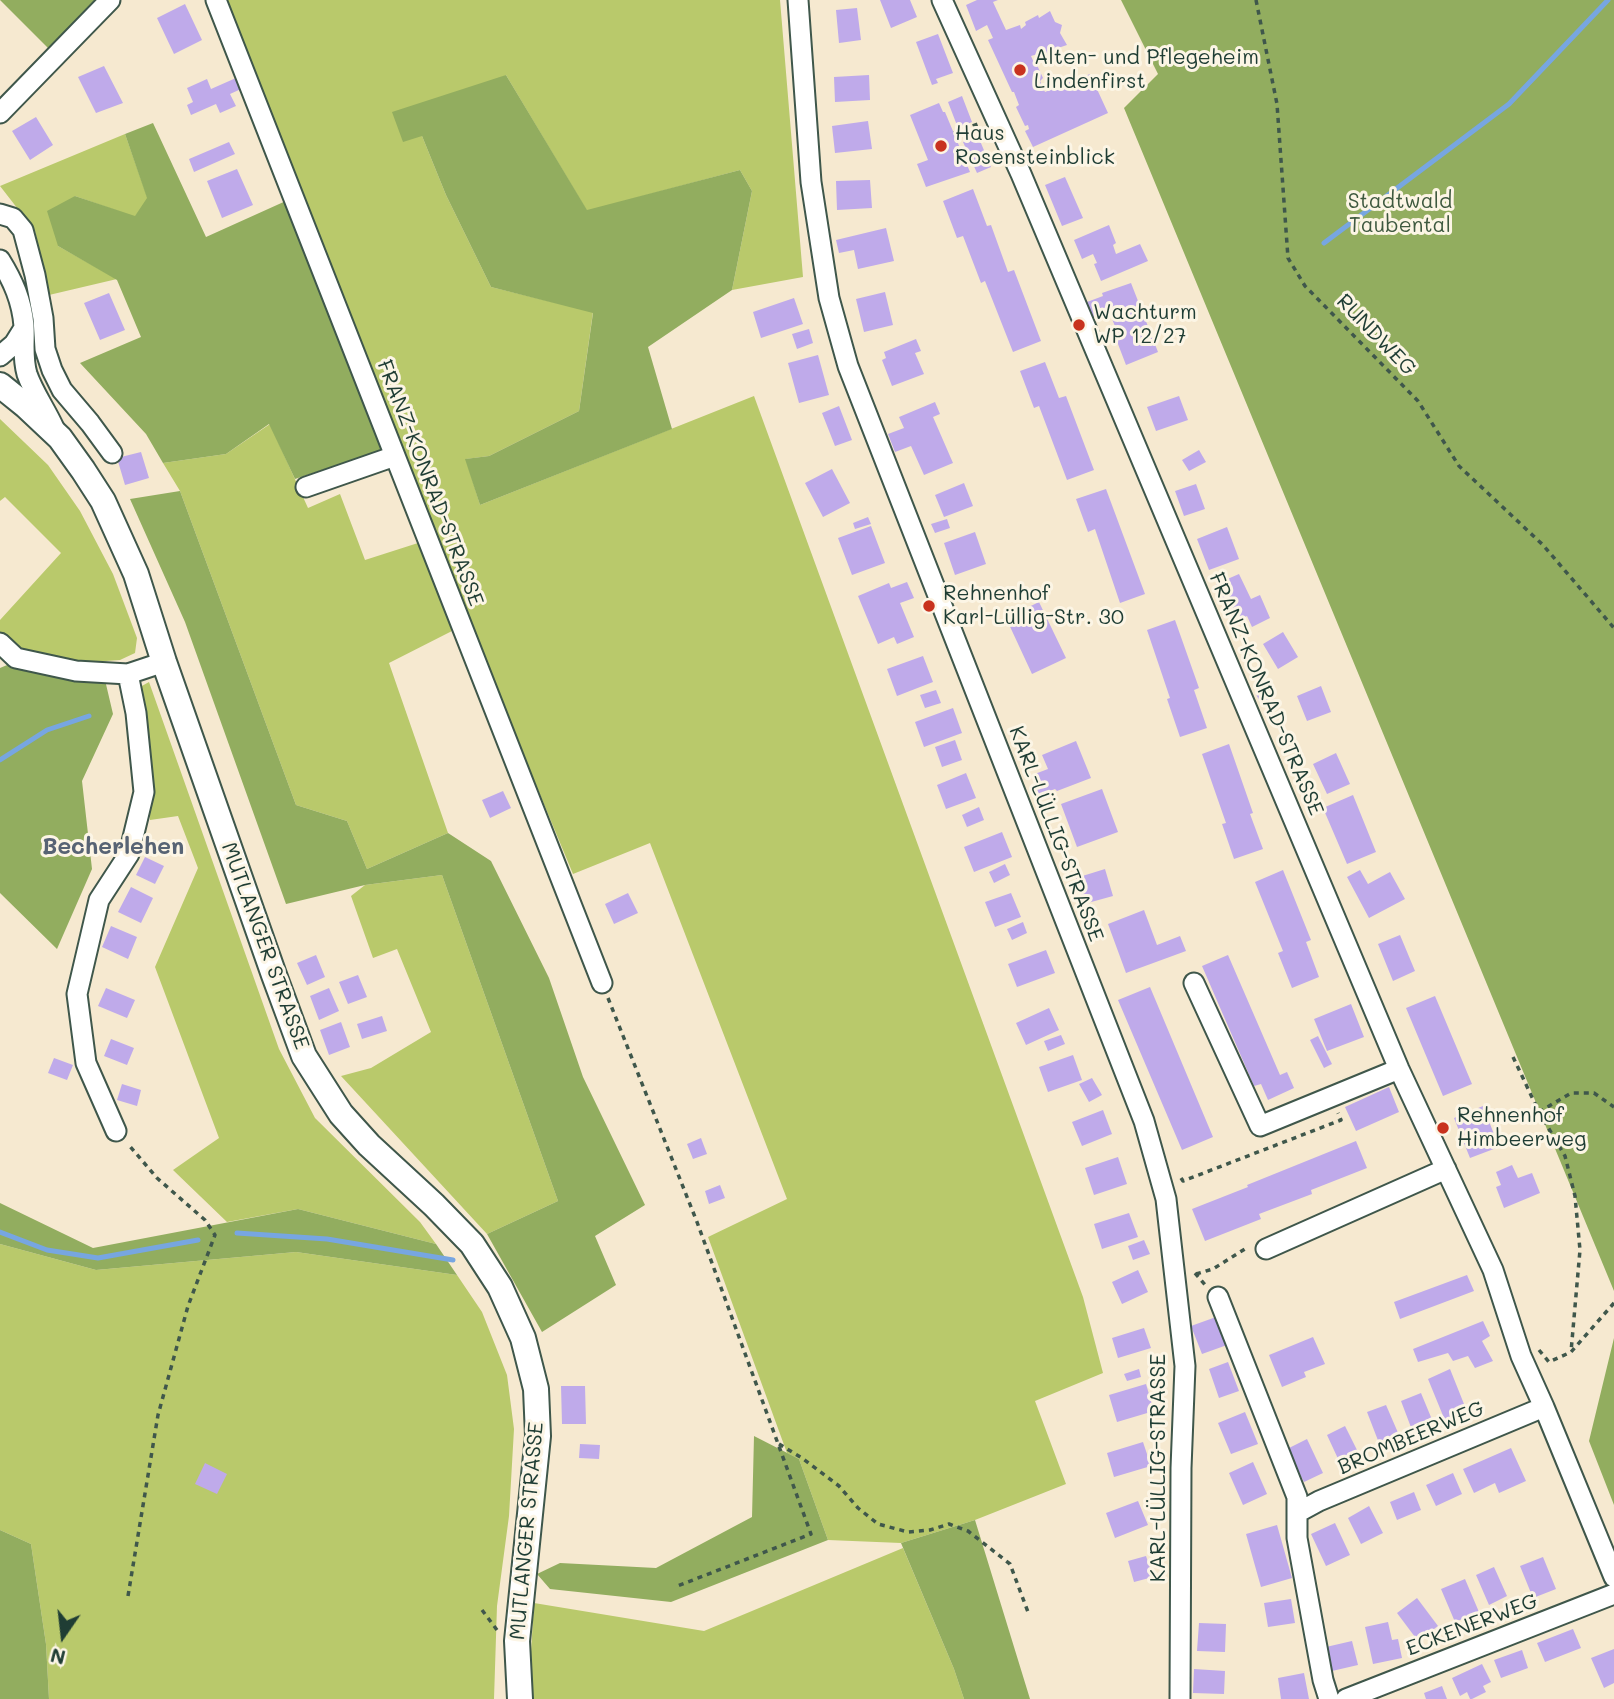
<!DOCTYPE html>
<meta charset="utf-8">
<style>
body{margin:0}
#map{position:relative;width:1614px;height:1699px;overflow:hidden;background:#f6e9d0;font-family:Mali,sans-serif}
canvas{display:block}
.north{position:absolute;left:28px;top:1601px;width:70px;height:70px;-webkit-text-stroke:5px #fcf5e5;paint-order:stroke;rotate:194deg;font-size:19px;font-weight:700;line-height:28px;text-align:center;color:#1f3d34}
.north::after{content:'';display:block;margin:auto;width:24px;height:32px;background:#1f3d34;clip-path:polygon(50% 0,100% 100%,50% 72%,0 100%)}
</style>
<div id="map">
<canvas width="1614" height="1699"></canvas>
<div class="north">N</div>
</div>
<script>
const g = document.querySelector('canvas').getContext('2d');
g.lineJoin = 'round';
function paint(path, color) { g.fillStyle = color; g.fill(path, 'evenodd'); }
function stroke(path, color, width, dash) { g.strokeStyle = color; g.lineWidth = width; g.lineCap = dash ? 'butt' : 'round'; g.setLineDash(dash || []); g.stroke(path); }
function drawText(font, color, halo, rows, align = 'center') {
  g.font = font + ' Mali,sans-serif'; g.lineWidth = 6; g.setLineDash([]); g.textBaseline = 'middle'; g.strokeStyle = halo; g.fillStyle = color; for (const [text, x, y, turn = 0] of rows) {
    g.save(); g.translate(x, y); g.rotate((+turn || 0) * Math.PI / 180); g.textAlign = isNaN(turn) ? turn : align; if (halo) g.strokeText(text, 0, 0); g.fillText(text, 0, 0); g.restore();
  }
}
const green = new Path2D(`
 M218 0H780L803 277 732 290 752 191 740 170 587 211 506 75 422 136 446 195 491 287 593 312 579 411 489 456 466 459 480 505 754 396 1083 1297 1103 1373 1035 1401 1066 1484 975 1520 901 1543 828 1540 799 1459 787 1453 708 1237 787 1199 650 843 573 874 428 525Z
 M125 134 148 199 135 217 75 196 58 246 117 279 49 295 35 231 0 186Z
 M0 419 48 465 80 511 113 574 137 638 135 653 120 660 79 663 31 658 0 637V620L61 553 5 497 0 501Z
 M270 424 308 508 340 494 365 560 418 543 452 631 389 663 448 833 367 869 347 821 296 805 180 491 163 463 226 454Z
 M149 682 279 1049 315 1118 420 1222 436 1244 298 1209 227 1222 173 1170 219 1138 155 967 198 868 178 816 150 820 149 756 140 687Z
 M442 875 558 1201 487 1234 341 1076 371 1068 431 1032 397 949 373 958 351 896 365 885Z
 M0 1244 96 1270 296 1252 457 1275 482 1312 507 1375 514 1429 509 1516 497 1606 494 1699H49L46 1644 31 1544 0 1530Z
 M903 1548 954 1669 964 1699H533L530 1668 534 1603 704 1631Z`);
const forest = new Path2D(`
 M0 0H97L50 50Z
 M1121 0H1614V1291L1124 108 1158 74Z
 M506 75 587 210 740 170 752 191 732 290 648 347 672 429 480 505 465 459 489 456 579 411 593 313 491 287 446 195 422 136 403 142 392 112Z
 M153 123 206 237 288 200 385 449 295 479 269 424 226 454 163 463 146 434 80 363 141 337 117 280 58 246 47 211 75 196 135 216 147 198 125 134Z
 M180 491 296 805 347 821 367 869 448 833 491 861 549 978 583 1077 645 1205 595 1236 616 1285 542 1332 487 1234 558 1201 442 875 365 885 286 904 185 622 130 499Z
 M19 660 105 680 113 714 82 781 92 869 57 949 0 893V668Z
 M0 1203 93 1248 298 1209 436 1244 457 1275 296 1252 96 1270 0 1244Z
 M1614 1338V1505L1589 1441Z
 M754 1436 799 1459 828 1540 671 1602 550 1589 537 1574 560 1563 656 1568 752 1517Z
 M975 1520 1030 1699H964L954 1669 901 1543Z
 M0 1530 31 1544 46 1644 49 1699H0Z`);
const stream = new Path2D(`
 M1324 243 1509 104 1608 0
 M0 760 47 730 89 716
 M0 1232 47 1250 98 1258 198 1240
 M237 1233 327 1239 453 1260`);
const building = new Path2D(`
 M880 0H910L917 17 891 28Z
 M977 0H998L993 2 1006 30 1020 25 1021 29 1026 25 1025 22 1038 15 1039 18 1050 11 1055 22 1062 25 1060 33 1067 45 1055 49 1047 58 1041 53 1031 56 1035 65H1037L1043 78 1040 81 1045 92 1090 74 1108 113 1033 147 1025 131 1029 129 1028 125 1025 126 1016 107 1019 105 1014 92H1012L988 40 993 38 987 25 976 31 966 5Z
 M185 4 202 40 174 54 157 18Z
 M857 8 861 40 839 43 836 10Z
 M938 34 953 73 936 79 938 83 932 85 916 42Z
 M104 66 123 103 96 113 78 77Z
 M869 75 870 100 835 102 834 77Z
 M236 78 241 89 230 94 236 106 220 113 216 104 191 115 187 105 193 102 187 88 207 79 211 89Z
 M962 96 972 122 958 128 948 102Z
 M939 103 943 112H945L970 172 926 187 917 164 928 160 910 115Z
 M36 117 53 145 30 160 12 131Z
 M868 121 872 149 835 153 832 126Z
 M978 136 991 167 977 173 963 142Z
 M229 142 235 154 194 172 189 159Z
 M237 169 253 205 222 218 207 181Z
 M1065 177 1083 218 1062 226 1045 185Z
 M870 180 872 208 837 210 836 181Z
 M973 189 987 226 991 225 1008 272 1014 270 1041 341 1013 352 985 281 981 283 963 236 957 238 943 201Z
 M1109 225 1116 243 1113 245 1116 254 1140 244 1148 261 1101 281 1094 264 1097 263 1093 254 1082 259 1074 240Z
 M886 228 894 261 858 269 854 250 839 253 836 240Z
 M1131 283 1158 352 1126 365 1113 331 1116 329 1109 311 1093 317 1087 302 1103 296 1102 293Z
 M885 292 893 325 864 332 856 299Z
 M109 293 125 330 100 340 84 303Z
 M794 298 803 324 761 338 753 312Z
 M809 329 813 343 797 349 792 334Z
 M916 339 921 351 915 353 924 374 892 386 882 360 886 358 884 352Z
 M818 355 829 395 799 403 788 363Z
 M1045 362 1059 398 1066 396 1094 470 1067 480 1039 406 1034 408 1020 371Z
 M1179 396 1188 420 1156 431 1147 407Z
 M935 402 940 414 933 417 953 463 924 475 911 446 895 452 888 434 904 428 899 417Z
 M839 406 852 440 835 446 822 413Z
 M1199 450 1206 462 1189 471 1182 460Z
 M141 452 149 478 125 485 117 458Z
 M832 469 850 503 823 517 805 483Z
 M964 483 973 506 944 517 935 495Z
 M1196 484 1205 509 1184 516 1175 491Z
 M1106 489 1145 594 1120 603 1095 529 1088 532 1076 499Z
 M868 517 871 524 855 529 853 523Z
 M947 519 950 528 935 533 931 524Z
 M871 526 885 563 852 575 838 538Z
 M1227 527 1239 559 1209 570 1197 539Z
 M975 532 986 564 955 575 944 543Z
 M1239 574 1251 599 1260 595 1270 618 1252 627 1247 616 1233 623 1216 584Z
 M907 582 914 598 900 603 914 637 897 644 894 637 878 644 858 596 889 583 891 588Z
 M1039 602 1066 658 1032 674 1006 618Z
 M1175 620 1199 688 1194 690 1207 728 1180 737 1167 699 1170 698 1147 630Z
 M1283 632 1298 657 1278 669 1263 644Z
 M923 656 933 682 897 696 887 669Z
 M1321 686 1331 712 1307 721 1297 696Z
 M1268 688 1274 700 1262 706 1256 694Z
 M936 690 941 703 925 708 920 695Z
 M953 708 962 733 924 747 915 722Z
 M955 740 962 760 942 767 935 747Z
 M1076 741 1091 778 1057 791 1055 789 1039 795 1032 775 1048 769 1042 755Z
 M1229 744 1253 813 1250 814 1263 849 1234 859 1222 824 1226 823 1202 754Z
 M1336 753 1350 784 1327 794 1313 764Z
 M966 773 976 798 946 809 937 785Z
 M1102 789 1118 832 1077 847 1061 804Z
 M503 791 511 808 490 818 482 800Z
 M1353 795 1376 852 1347 864 1323 808Z
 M979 807 984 820 967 827 962 815Z
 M1002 832 1012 857 974 872 964 847Z
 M145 857 164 866 155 884 136 875Z
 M1005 864 1010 875 994 883 989 872Z
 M1105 869 1113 896 1084 904 1076 878Z
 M1283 870 1311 940 1306 942 1319 977 1292 988 1278 953 1283 951 1255 882Z
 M1360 870 1368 884 1390 872 1405 899 1369 918 1347 877Z
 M131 887 153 898 141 923 118 912Z
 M628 893 638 913 614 924 605 904Z
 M1011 893 1021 917 995 927 985 902Z
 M1144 910 1157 945 1180 936 1186 951 1126 973 1108 924Z
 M1023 922 1027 933 1012 940 1007 929Z
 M111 926 137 937 128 959 102 947Z
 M1400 935 1415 971 1393 981 1378 944Z
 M1046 950 1055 973 1017 987 1008 964Z
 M316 955 325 977 307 985 297 963Z
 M1228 955 1280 1075 1287 1072 1294 1088 1268 1100 1261 1084 1254 1086 1202 966Z
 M358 975 367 997 348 1004 339 982Z
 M1150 987 1213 1137 1182 1150 1118 1000Z
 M106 988 135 1000 127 1018 98 1006Z
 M329 988 339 1011 319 1020 310 996Z
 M1435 996 1472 1084 1443 1096 1406 1008Z
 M1351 1004 1364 1037 1327 1051 1314 1019Z
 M1049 1008 1059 1030 1026 1045 1016 1023Z
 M382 1016 387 1031 362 1039 357 1024Z
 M341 1022 350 1047 329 1055 320 1030Z
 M1061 1035 1065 1044 1048 1051 1044 1041Z
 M1318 1036 1332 1064 1324 1068 1310 1040Z
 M111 1039 134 1048 127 1065 104 1056Z
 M1073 1055 1082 1080 1048 1092 1039 1067Z
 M54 1058 73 1065 67 1080 48 1073Z
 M1092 1078 1102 1095 1089 1102 1079 1084Z
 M122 1084 141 1090 137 1106 117 1100Z
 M1389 1087 1399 1112 1356 1131 1345 1107Z
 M1483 1106 1499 1147 1470 1158 1454 1118Z
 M1103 1110 1112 1134 1082 1146 1072 1122Z
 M701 1138 707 1154 693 1159 687 1144Z
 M1356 1141 1367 1168 1311 1190 1312 1194 1259 1214 1261 1219 1205 1241 1192 1209 1248 1187 1247 1185Z
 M1118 1157 1127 1184 1094 1195 1085 1168Z
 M1512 1165 1518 1178 1532 1173 1540 1193 1504 1208 1496 1187 1501 1185 1496 1172Z
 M720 1185 725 1198 709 1204 705 1191Z
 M1129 1213 1138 1237 1102 1249 1094 1224Z
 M1144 1240 1150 1254 1133 1260 1128 1246Z
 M1138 1270 1148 1292 1122 1304 1112 1282Z
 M1467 1275 1474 1291 1400 1319 1394 1302Z
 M1216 1317 1227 1345 1202 1354 1191 1326Z
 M1483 1321 1490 1336 1482 1341 1493 1361 1475 1368 1468 1356 1453 1361 1448 1353 1418 1362 1413 1349Z
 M1144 1328 1151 1348 1118 1358 1112 1338Z
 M1313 1337 1325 1364 1304 1372 1306 1377 1282 1387 1269 1355Z
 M1228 1362 1239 1391 1219 1398 1209 1369Z
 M1139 1369 1141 1377 1127 1381 1124 1374Z
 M1450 1369 1468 1414 1446 1423 1428 1379Z
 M1146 1384 1154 1411 1117 1422 1109 1395Z
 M561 1386H585L586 1424H562Z
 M1421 1393 1433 1422 1412 1430 1401 1401Z
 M1386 1405 1399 1435 1379 1443 1367 1412Z
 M1245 1412 1258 1444 1231 1454 1218 1423Z
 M1345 1426 1359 1454 1340 1463 1327 1435Z
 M1307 1439 1323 1473 1304 1482 1287 1449Z
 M1143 1442 1151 1466 1114 1477 1107 1453Z
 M580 1444 600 1445 599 1459 579 1458Z
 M1511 1448 1526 1481 1499 1493 1495 1483 1474 1493 1463 1469Z
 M1253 1462 1267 1494 1243 1505 1229 1473Z
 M205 1463 227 1474 217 1494 195 1484Z
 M1453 1473 1462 1494 1436 1506 1426 1485Z
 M1414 1492 1421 1510 1397 1520 1390 1502Z
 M1138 1501 1148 1525 1115 1538 1106 1513Z
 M1369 1506 1383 1533 1361 1544 1348 1518Z
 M1335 1523 1350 1555 1326 1566 1311 1534Z
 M1277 1525 1292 1578 1261 1587 1246 1534Z
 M1146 1556 1153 1577 1134 1582 1128 1561Z
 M1543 1557 1556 1589 1533 1598 1520 1566Z
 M1494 1567 1507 1596 1489 1605 1476 1575Z
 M1465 1579 1479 1612 1455 1622 1441 1589Z
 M1417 1598 1438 1626 1418 1641 1397 1613Z
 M1291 1599 1295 1623 1268 1627 1264 1603Z
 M1388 1622 1392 1640 1398 1639 1402 1658 1373 1664 1365 1627Z
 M1199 1623 1226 1624 1225 1652 1197 1651Z
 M1573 1629 1581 1648 1545 1662 1537 1643Z
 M1352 1641 1358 1665 1332 1671 1326 1647Z
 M1614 1649V1683L1604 1688 1591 1658Z
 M1522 1650 1528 1668 1501 1678 1494 1660Z
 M1482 1664 1491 1682 1483 1686 1486 1692 1472 1699H1470L1467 1692 1460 1696 1452 1678Z
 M1194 1669 1225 1671 1224 1694 1193 1693Z
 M1304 1673 1309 1699H1281L1278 1678Z
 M1442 1686 1447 1699H1426L1424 1693Z`);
const path = new Path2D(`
 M1256 0 1277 104 1288 258 1305 286 1418 401 1459 466 1543 545 1614 628
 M954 133 978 124
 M608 998 697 1222 811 1534 675 1587
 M1513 1057 1539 1112 1565 1156 1575 1196 1580 1250 1571 1352
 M1539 1112 1571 1093H1594L1614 1107
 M1181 1178 1183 1181 1341 1120 1338 1113
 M1195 1273 1206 1286
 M1196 1274 1213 1269 1248 1247
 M1539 1350 1549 1362 1571 1352 1614 1303
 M779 1444 802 1458 839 1486 858 1508 878 1524 908 1532 930 1530 949 1524 968 1531 1010 1564 1028 1612
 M128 1596 158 1415 188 1306 215 1235 205 1220 157 1178 128 1144
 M482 1610 497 1630`);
const minor = new Path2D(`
 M216 0 602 983
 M798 0 811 182 829 298 848 366 1144 1121 1166 1199 1185 1366 1181 1468 1180 1699
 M942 0 1021 174 1399 1069 1493 1270 1521 1356 1544 1407 1614 1577
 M0 113 110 0
 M0 214 13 218 23 230 35 275 43 318 45 349 52 370 62 390 90 423 112 453
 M0 260C13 281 22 301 24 326 25 343 22 357 27 374 33 392 46 410 54 428
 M0 356 14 344 24 328
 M306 487 395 456
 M0 643 16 658 76 671 128 674 164 662
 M1194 983 1260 1126 1399 1069
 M116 1131 86 1063 77 994 99 900 129 854 144 792 136 713 128 674
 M1266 1249 1446 1169
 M1218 1297 1297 1497V1538L1323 1680 1329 1699
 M1297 1513 1319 1501 1544 1407
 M1346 1699 1614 1594`);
const major = new Path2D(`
 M0 385 26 406 60 438 83 470 103 501 136 574 164 662 274 975 304 1056 341 1114 369 1145 434 1205 472 1244 500 1287 523 1338 536 1389 538 1436 517 1641 520 1699`);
const markers = [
 [1020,70,7,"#c8321e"],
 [941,146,7,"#c8321e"],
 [1079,325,7,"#c8321e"],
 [929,606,7,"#c8321e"],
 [1443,1128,7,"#c8321e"]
];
const poiNames = [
 ["Alten- und Pflegeheim",1034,58],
 ["Lindenfirst",1034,82],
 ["Haus",955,134],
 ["Rosensteinblick",955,158],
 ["Wachturm",1093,313],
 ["WP 12/27",1093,337],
 ["Rehnenhof",943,594],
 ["Karl-Lüllig-Str. 30",943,618],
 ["Rehnenhof",1457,1116],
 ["Himbeerweg",1457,1140]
];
const parkNames = [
 ["Stadtwald",1400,202],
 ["Taubental",1400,226]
];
const streetNames = [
 ["RUNDWEG",1376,335,46],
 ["FRANZ-KONRAD-STRASSE",430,483,69],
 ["FRANZ-KONRAD-STRASSE",1266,694,67],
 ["KARL-LÜLLIG-STRASSE",1056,834,69],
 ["MUTLANGER STRASSE",265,946,70],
 ["BROMBEERWEG",1411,1438,-23],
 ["KARL-LÜLLIG-STRASSE",1159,1468,-90],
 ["MUTLANGER STRASSE",527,1531,-85],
 ["ECKENERWEG",1472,1625,-21]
];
const neighbourhoodNames = [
 ["Becherlehen",113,847]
];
paint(green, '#b9c96b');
paint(forest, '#92ad5f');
stroke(stream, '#77a6e1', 5);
paint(building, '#bfaaea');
stroke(minor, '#3f574b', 23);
stroke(major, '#3f574b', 28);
stroke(path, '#3f574b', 3.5, [5, 5]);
stroke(minor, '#fff', 19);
stroke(major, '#fff', 24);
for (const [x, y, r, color] of markers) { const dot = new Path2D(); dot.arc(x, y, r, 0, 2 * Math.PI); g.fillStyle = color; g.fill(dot); stroke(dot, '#fcf5e5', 2.5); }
drawText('21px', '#1f3d34', '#fcf5e5', poiNames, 'left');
drawText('21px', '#3e593f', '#fcf5e5', parkNames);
drawText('21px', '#1f3d34', '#fcf5e5', streetNames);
drawText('bold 23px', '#576374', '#fcf5e5', neighbourhoodNames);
</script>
